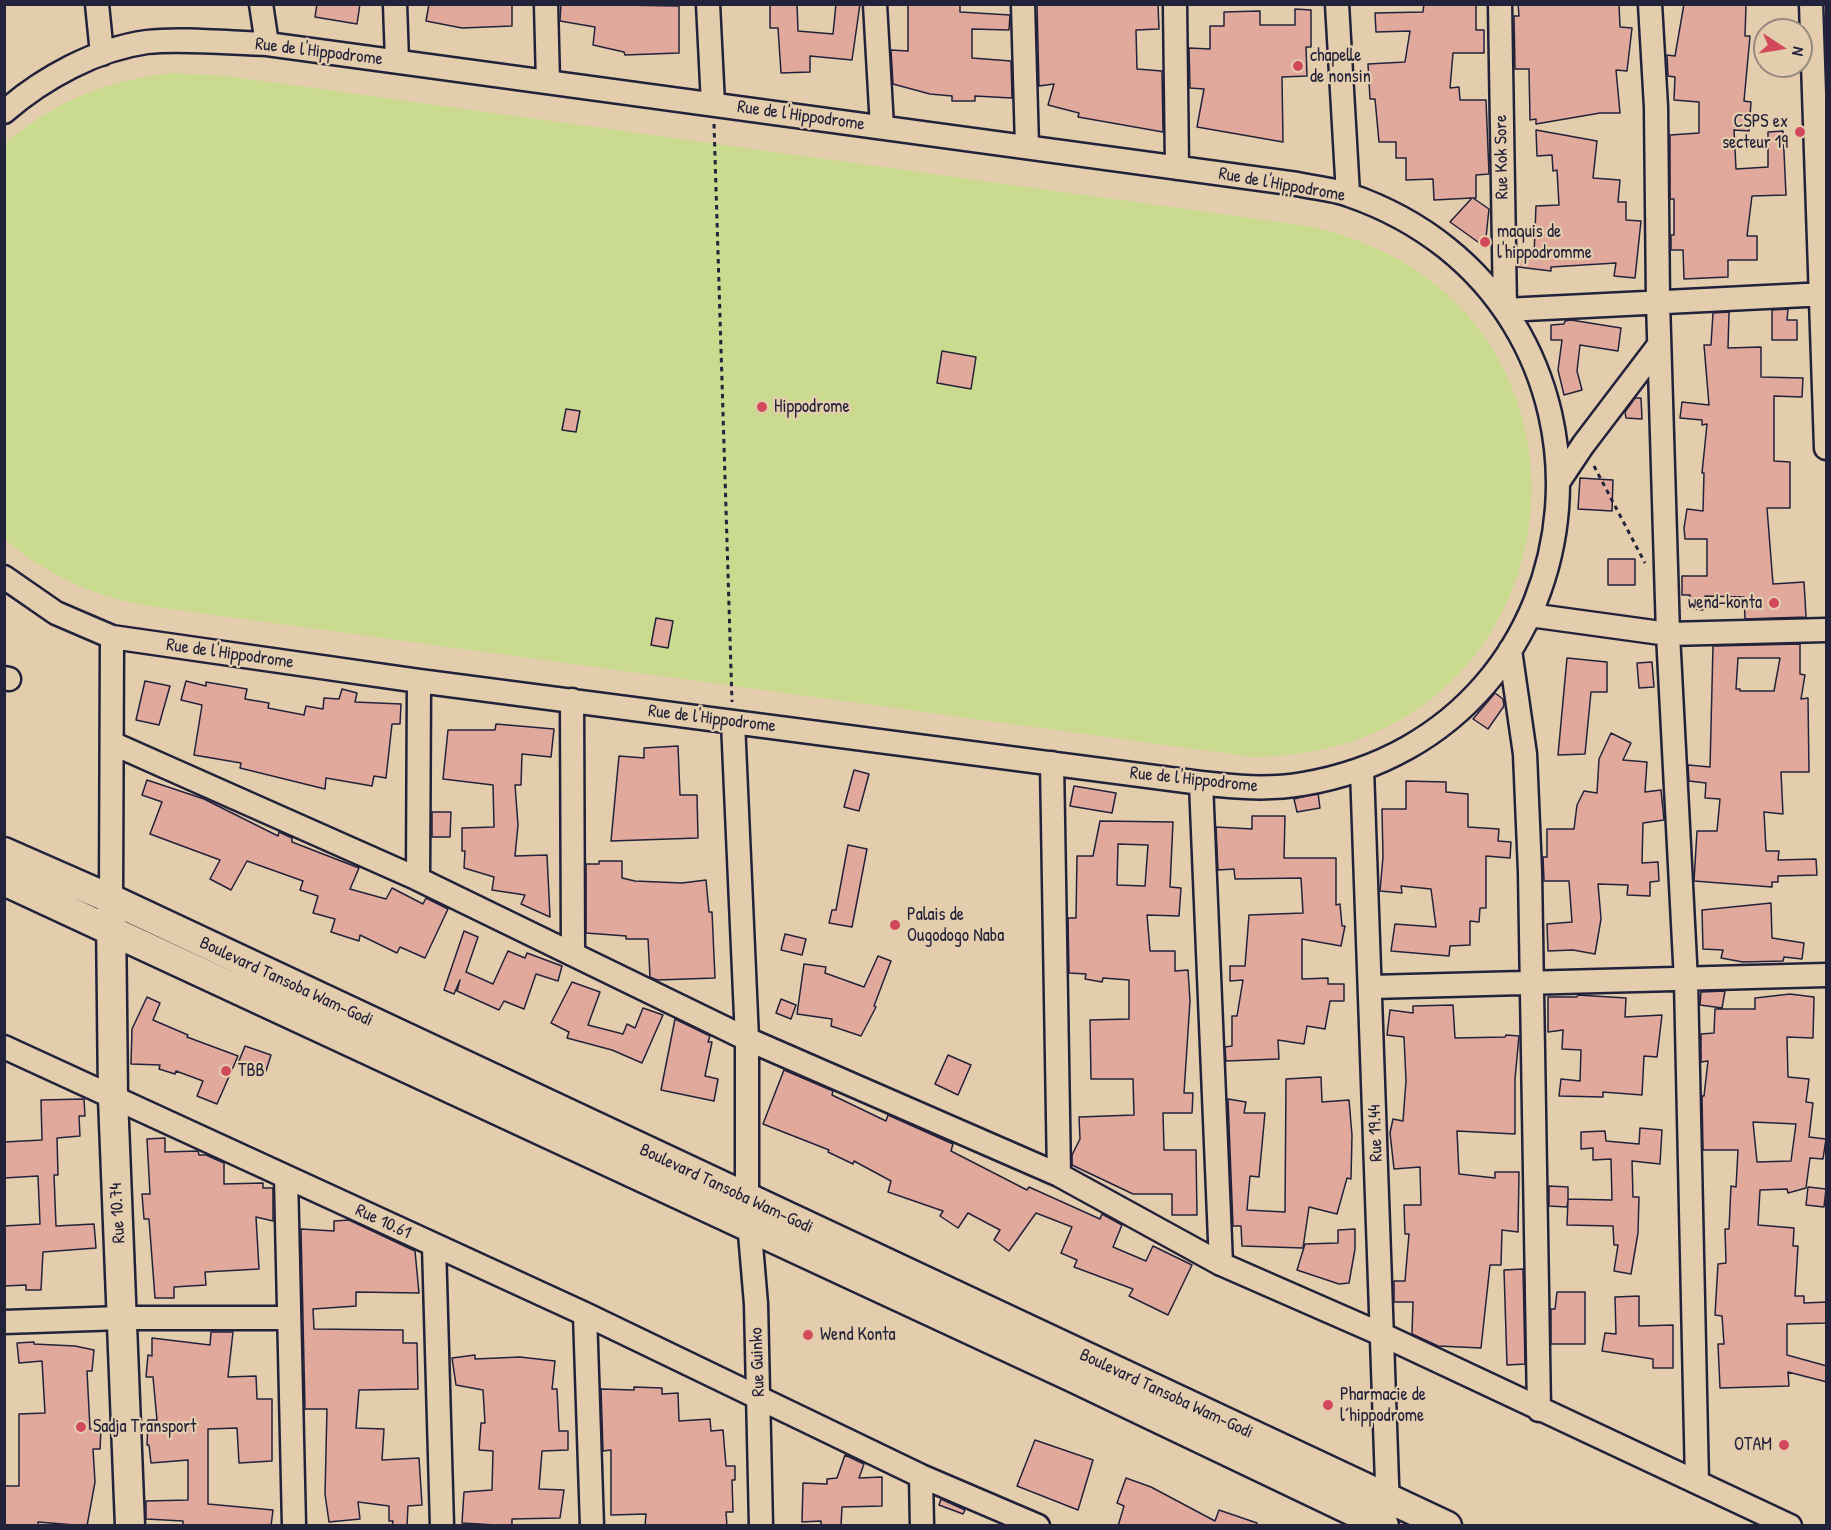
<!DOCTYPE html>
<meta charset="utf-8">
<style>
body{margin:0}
#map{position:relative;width:1831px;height:1530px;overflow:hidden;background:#e4cdad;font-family:"Patrick Hand",sans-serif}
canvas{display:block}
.frame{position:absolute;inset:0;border:6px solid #22223b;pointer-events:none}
.north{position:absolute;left:1753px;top:18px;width:60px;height:60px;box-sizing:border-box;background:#e4cdad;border:2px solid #96897f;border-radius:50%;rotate:102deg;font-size:16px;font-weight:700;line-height:24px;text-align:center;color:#22223b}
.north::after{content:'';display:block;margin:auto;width:21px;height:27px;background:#d1495b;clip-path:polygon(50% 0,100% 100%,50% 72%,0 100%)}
</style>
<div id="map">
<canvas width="1831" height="1530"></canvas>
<div class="frame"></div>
<div class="north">N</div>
</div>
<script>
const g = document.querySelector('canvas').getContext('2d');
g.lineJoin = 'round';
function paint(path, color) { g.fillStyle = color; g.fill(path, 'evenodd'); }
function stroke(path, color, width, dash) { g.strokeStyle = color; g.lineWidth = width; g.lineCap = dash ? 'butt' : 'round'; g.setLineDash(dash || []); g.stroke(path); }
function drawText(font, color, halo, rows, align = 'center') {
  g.font = font + ' "Patrick Hand",sans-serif'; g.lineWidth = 4.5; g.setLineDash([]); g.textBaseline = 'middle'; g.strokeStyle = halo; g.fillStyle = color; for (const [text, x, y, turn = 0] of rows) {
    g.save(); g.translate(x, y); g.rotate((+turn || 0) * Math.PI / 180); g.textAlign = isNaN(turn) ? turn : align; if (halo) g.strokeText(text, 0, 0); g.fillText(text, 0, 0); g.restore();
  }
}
const green = new Path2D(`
 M172 73 227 76 1308 226C1637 296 1589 755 1253 757L141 605C89 594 44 574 5 539V144C53 101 108 80 172 73Z`);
const building = new Path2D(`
 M317 4H360L357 24 315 17Z
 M429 4H512V26L462 28 426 21Z
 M561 4 679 6V53L625 55 624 52 593 45 595 27 560 21Z
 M770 4H797L798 31 833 34 836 4H860L852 60 810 56V72L781 73 778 28H770Z
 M908 4 960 5V12L1010 15 1009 30 972 29V58L1011 61 1012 98 975 96V101H952V96L930 94 893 84 891 50 908 51Z
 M1037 4 1158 5 1159 29 1136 30 1137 69 1162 71 1163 132 1078 117 1079 113 1048 105 1054 84 1039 86Z
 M1424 4H1476V30H1484V53H1453L1450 88 1459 87 1460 100H1486L1489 174 1476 175V198H1473L1489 209 1485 247 1450 222 1472 198 1434 200 1433 179 1406 180V158H1396V142H1379L1375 99H1370L1368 64 1405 62 1410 31 1376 32 1375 13 1423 12Z
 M1518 4H1619L1620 27 1632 28 1627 71 1616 70 1620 113H1600L1536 124V119L1530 120 1529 69H1515L1514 16H1519Z
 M1684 4H1746L1745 36H1750L1744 101 1751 102 1749 131 1734 130 1736 169 1768 167V132L1783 131 1786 195 1752 196 1747 236H1757V260H1728V277L1684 279 1683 250H1671V235H1674V199H1670V135L1699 133V102L1674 100 1675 77 1668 76 1667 55 1675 56Z
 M1295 9 1311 10V47H1306L1307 76 1282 77 1283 142 1197 127 1204 89 1190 88 1189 48 1210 49V26H1224V12L1260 11V25H1295Z
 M1536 130 1597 141 1593 178 1620 180 1618 202H1626V220L1641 221 1635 278 1614 276 1616 263 1551 267V271L1518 267V253L1534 255 1536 206 1559 205 1557 170 1553 171 1552 155 1537 156Z
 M1788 309 1787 320H1797V340H1772V310Z
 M1729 312 1728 348 1761 347V377L1803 378 1802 397 1774 396V461L1790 462V508H1767L1773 584 1804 582 1806 617 1745 619 1744 597 1705 596 1703 610 1688 608 1690 595H1682V576H1707V539H1685L1684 528 1687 509 1703 511 1704 473H1702L1707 424 1702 425V420L1680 418 1682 402 1709 405 1704 345H1711L1713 313Z
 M1571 320 1621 328 1618 351 1580 345 1577 371 1582 390 1564 395 1558 370 1562 340H1551V325L1564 324 1565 321Z
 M942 351 976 357 971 389 937 383Z
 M1635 398H1641L1642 419 1626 418 1625 412Z
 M566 409 580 411 576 432 562 430Z
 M1580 478 1613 480 1612 511 1578 509Z
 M1608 559H1635V585H1608Z
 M656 618 673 621 668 648 651 645Z
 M1800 644V674L1805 675 1801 699 1808 698 1809 772H1781L1783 814 1764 812 1766 851H1779L1778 860 1816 859 1817 875 1778 876V882H1772V887L1694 881 1697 831H1717L1720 799 1705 798 1706 783 1689 781 1688 765 1710 767 1713 646ZM1738 658H1780L1774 691H1740V689H1736Z
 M1567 658 1607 662V692H1591L1585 754 1558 755Z
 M1652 662 1654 687 1639 688 1637 663Z
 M145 681 170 686 159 725 136 720Z
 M186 681 206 686V682L247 689 245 699 269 703 268 708 304 715 306 706 323 709 324 698 339 699 342 689 357 693 355 702 401 704 400 724H392L386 778 374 776 372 786 326 778 325 789 240 768 241 763 194 755 202 705 181 700Z
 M1495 693 1503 699 1504 706 1488 729 1473 719Z
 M496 724 554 729 551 757 522 754 521 785H515L518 825 515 856 547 855 550 917 521 904 525 895 492 890 494 877 464 868 465 851H462V828L494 827 493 785 443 779 448 730H495Z
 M1611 733 1631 743 1623 760 1647 762 1645 792 1661 790 1664 820 1643 823 1642 863 1658 862 1659 881 1650 882V896L1627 895 1628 885 1598 884 1601 919 1595 954 1573 950 1548 951 1547 924 1572 922 1569 881H1544L1543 857H1547V829H1574L1577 805 1584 791 1597 793 1599 759Z
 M678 746 680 795H697L698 838 611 841 619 756 644 758V748Z
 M854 770 869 774 859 811 844 807Z
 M147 780 204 799 278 836 279 832 292 838V842L359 868 350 889 386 899 392 888 423 904 426 898 448 909 425 958 400 947 397 953 360 935 359 941 331 932 335 919 313 913 318 896 300 890 303 881 247 861 231 890 210 879 220 860 150 834 162 802 142 795Z
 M1406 781 1446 782V792L1468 794V827L1499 829 1498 841 1511 842 1510 858 1486 856V908H1480L1479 922 1470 921V945L1450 946 1449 956 1391 951 1395 924 1436 927 1431 889 1401 886 1402 893 1380 891 1383 857 1382 809H1406Z
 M1074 786 1116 793 1112 813 1070 806Z
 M1318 793 1320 808 1297 812 1294 799Z
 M432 812H451L450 837H432Z
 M1252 816H1285L1284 858H1336V905L1340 904 1342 926H1345L1341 946 1302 939V979L1328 978V984H1344V1001H1330L1325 1029 1307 1026 1304 1044 1278 1040 1279 1059 1226 1061 1225 1047 1232 1046V1016H1237L1243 980 1230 981V966H1245L1249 915 1303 913 1301 878 1235 879 1234 869 1218 870 1216 827 1252 829Z
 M1100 821 1173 822 1170 887 1181 888 1179 916 1147 915 1150 951H1175V971L1188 970 1190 1001 1184 1093H1193L1192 1113H1163L1164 1150H1196L1197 1215H1172V1194H1133L1072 1165V1155L1080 1139 1079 1117 1134 1115 1133 1079H1091L1090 1020 1129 1019V980L1103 978 1102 982 1085 979 1086 974 1069 973 1068 918H1076L1077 856H1093ZM1118 844 1148 845 1145 886 1117 885Z
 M848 845 867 849 852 927 829 923 832 910H836Z
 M599 861H622V878L635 881 682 883 706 880 709 912H712L715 978 657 980 650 977 648 939H626V936L586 933V864H599Z
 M1771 903 1772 938 1804 943 1802 959 1784 957 1783 961 1743 962 1721 958 1723 950 1703 949 1702 910Z
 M464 931 478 937 466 972 493 984 508 951 525 958 527 953 562 966 558 981 536 974 524 1009 504 1001 499 1010 457 991 460 980 454 994 444 990Z
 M785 934 806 939 802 955 781 950Z
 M878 956 891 961 874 1006 876 1007 861 1036 831 1026 832 1019 797 1014 804 964 826 967 825 973 864 987Z
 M572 982 600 992 588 1025 623 1034 627 1024 635 1028 643 1008 663 1015 642 1063 612 1050 567 1038 569 1032 551 1023Z
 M1725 991 1722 1008 1700 1005 1701 992Z
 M1790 994 1814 997 1813 1038 1787 1037 1788 1077 1809 1079 1806 1102 1813 1103 1809 1137 1826 1139 1823 1159 1810 1158 1806 1188 1788 1193 1787 1189 1760 1190 1758 1225 1794 1228 1793 1246H1798L1795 1296H1804V1303L1827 1302V1323L1787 1324V1355L1827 1366V1382L1788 1372 1789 1386 1720 1388 1718 1344H1724L1722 1316 1715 1315 1718 1264 1726 1263 1725 1229H1729L1731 1186 1736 1187 1738 1150H1703L1702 1096H1704L1708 1061 1701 1062V1034L1714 1033 1715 1009H1755V998ZM1753 1122 1796 1124 1791 1161 1757 1162Z
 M1578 995 1626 998 1625 1017 1662 1015 1657 1057 1644 1056 1642 1095 1603 1092V1097L1559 1096 1561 1079 1580 1081 1581 1050 1562 1049 1563 1030 1548 1032V997H1577Z
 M147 997 160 1003 153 1020 188 1035 187 1037 238 1056 217 1104 197 1096 203 1081 176 1071 175 1074 159 1069 160 1065 131 1064 132 1029Z
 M781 999 796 1005 791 1019 776 1013Z
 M1453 1005 1455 1038 1505 1037 1506 1035 1519 1036 1515 1079V1134L1457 1131 1459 1174 1495 1178V1172H1519L1518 1232 1502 1230 1501 1265H1490L1481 1348 1438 1346 1412 1334 1413 1302H1394V1281H1405L1409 1234H1405L1404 1205H1421L1420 1167 1394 1169 1390 1133 1393 1119 1403 1121 1406 1081 1404 1037 1387 1035 1390 1010 1413 1013V1006Z
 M675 1019 710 1036 708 1042H712L705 1076 718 1079 714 1101 661 1090Z
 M245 1046 271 1055 266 1071 239 1061Z
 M948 1055 971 1065 958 1095 935 1084Z
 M784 1070 833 1091 832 1095 886 1121 888 1115 953 1144 951 1151 1027 1190 1029 1187 1100 1219 1102 1214 1122 1225 1113 1247 1146 1261 1153 1246 1192 1265 1168 1315 1129 1296 1133 1289 1074 1267 1077 1260 1061 1253 1072 1227 1036 1213 1009 1251 994 1240 1000 1230 968 1213 958 1228 940 1216 943 1211 888 1192 891 1181 854 1161 853 1164 828 1152 829 1150 763 1124Z
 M1321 1077 1322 1102 1349 1100 1352 1135 1351 1179 1347 1178 1337 1214 1309 1207 1303 1248 1242 1246 1241 1226H1233L1228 1099 1246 1102 1244 1113H1265L1259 1177 1250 1176 1247 1210 1285 1212 1286 1079Z
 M84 1099 85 1116H79L80 1136 57 1138 58 1175H54L56 1226 94 1224 96 1248 43 1252 41 1290H26V1285L4 1286V1226L40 1224 38 1176 4 1178V1142L42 1140 41 1100Z
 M1640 1128 1662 1130 1660 1164 1632 1161 1633 1197H1639L1638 1233 1631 1274 1614 1271 1618 1245H1614L1613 1226 1567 1225 1568 1200 1567 1207 1549 1206V1186L1568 1187V1199L1612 1200 1611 1159 1593 1160V1148L1581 1149V1132L1605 1131 1606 1141 1639 1144Z
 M165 1138V1152L198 1151 199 1155H206L224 1163V1184L263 1183V1188H273V1221L256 1217 259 1269 205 1272 206 1285 174 1287V1298H155L149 1219H144L142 1194H150L147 1139Z
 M1808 1187 1826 1189 1824 1207 1806 1205Z
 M349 1220 415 1251 419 1293 356 1292V1306L313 1309 314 1329 403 1330V1343H417L418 1389 359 1390 356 1428 384 1429 382 1460 419 1458 422 1505 408 1506 407 1526H392L393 1521H389V1506L358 1502 360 1519 329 1522 325 1494 327 1409H305L301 1229 334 1231V1221Z
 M1355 1229V1249L1349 1283 1339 1284 1297 1270 1305 1244 1338 1243V1230Z
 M1523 1269 1525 1364 1507 1365 1504 1270Z
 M1557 1292H1585V1344H1551V1309H1555Z
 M1639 1296V1326L1673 1325V1368H1653V1359L1602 1351 1605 1333 1616 1334 1615 1297Z
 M211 1332H233L228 1377 256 1376 257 1399H272V1461L239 1463 237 1428 208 1429V1504L273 1510 271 1526H183V1521L146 1519V1501L188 1500V1460L151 1463 149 1445H147L148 1420H157L153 1377H146L148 1355 152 1356V1338L210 1345Z
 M34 1342V1344L75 1346 94 1350 92 1371H87L90 1429H101L100 1449H93L95 1482 87 1526 38 1522V1526H4V1486H19V1414L45 1413 42 1361 19 1363 17 1343Z
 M475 1355V1359L520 1357 555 1361 552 1389H557L559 1431H568V1450L542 1451 539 1489 564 1490 560 1518 512 1519V1526L462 1523 464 1492 492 1490 493 1451 479 1450 481 1423H485L483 1390 456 1385 452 1358Z
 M634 1387 662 1388V1394L678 1393 679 1421 710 1419 711 1431 723 1430 726 1466H735V1480H732L733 1512H726L727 1526H645L646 1514 611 1515V1450L603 1451 601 1389 634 1390Z
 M1035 1440 1093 1460 1078 1510 1017 1486Z
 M845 1455 864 1464 859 1478 882 1477V1506L842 1507 841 1526H821V1521L802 1522 803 1483 827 1484V1479L837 1478Z
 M1126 1478 1151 1487 1215 1521 1219 1510 1257 1523V1526H1118L1124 1506 1117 1503Z
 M941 1499 965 1510 963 1514 939 1505Z`);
const path = new Path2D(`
 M714 124 732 702
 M1594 466 1645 563`);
const minor = new Path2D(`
 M97 4 102 54
 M261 4 267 44
 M395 4 397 61
 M546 4 548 82
 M708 4 713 104
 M875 4 882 127
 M1023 4 1027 147
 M1175 4 1177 168
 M1337 4 1348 194
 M1500 4 1505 310 1826 294
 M1650 4 1656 107 1658 302 1668 634 1686 981 1697 1482
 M1811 4 1826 448
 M4 112C43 78 96 49 147 42 181 38 231 43 267 44L1297 184C1314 188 1333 189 1349 195 1651 299 1617 731 1303 784 1268 790 1235 787 1201 783L419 681 112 637 56 613 4 577
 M1559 481 1583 445 1659 345
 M1530 615 1668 634 1826 630
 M1510 650 1525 754 1530 872 1539 1410
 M4 678 9 679
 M572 700 573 952
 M733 722 747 1039V1198L756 1304 761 1526
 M114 744 418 879 747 1039 1059 1175 1221 1264 1383 1335 1790 1526
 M1052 763 1059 1175
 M1362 769 1388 1511
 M1201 783 1221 1264
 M418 879 419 681
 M111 899 112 637
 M1371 987 1826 975
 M4 1047 585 1314 921 1476 1038 1526
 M286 1177 294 1526
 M434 1245 442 1526
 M585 1314 592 1526
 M4 1322 122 1318H288
 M921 1476 922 1526`);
const major = new Path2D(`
 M4 852 111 899 1447 1526
 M4 881 1070 1376 1384 1526
 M111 914 113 1098 130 1526`);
const markers = [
 [1298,66,6,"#d1495b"],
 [1800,132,6,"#d1495b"],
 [1485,242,6,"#d1495b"],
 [762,407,6,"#d1495b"],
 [1774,603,6,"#d1495b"],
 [895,925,6,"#d1495b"],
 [226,1071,6,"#d1495b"],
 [808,1335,6,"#d1495b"],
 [1328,1405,6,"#d1495b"],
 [81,1427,6,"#d1495b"],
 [1784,1445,6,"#d1495b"]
];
const streetNames = [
 ["Rue de l'Hippodrome",319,52,7],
 ["Rue de l'Hippodrome",801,116,8],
 ["Rue Kok Sore",1502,157,-91],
 ["Rue de l'Hippodrome",1282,185,10],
 ["Rue de l'Hippodrome",230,654,8],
 ["Rue de l'Hippodrome",712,719,7],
 ["Rue de l'Hippodrome",1194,780,6],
 ["Boulevard Tansoba Wam-Godi",286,982,25],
 ["Rue 19.44",1376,1133,-92],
 ["Boulevard Tansoba Wam-Godi",726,1189,25],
 ["Rue 10.74",118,1213,-93],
 ["Rue 10.61",383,1222,25],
 ["Rue Guinko",758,1362,-92],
 ["Boulevard Tansoba Wam-Godi",1166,1394,25]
];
const poiNames = [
 ["chapelle",1310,56],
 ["de nonsin",1310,77],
 ["CSPS ex",1788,122,"right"],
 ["secteur 19",1788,143,"right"],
 ["maquis de",1497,232],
 ["l'hippodromme",1497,253],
 ["Hippodrome",774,407],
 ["wend-konta",1762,603,"right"],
 ["Palais de",907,915],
 ["Ougodogo Naba",907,936],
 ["TBB",238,1071],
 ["Wend Konta",820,1335],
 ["Pharmacie de",1340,1395],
 ["l´hippodrome",1340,1416],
 ["Sadja Transport",93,1427],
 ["OTAM",1772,1445,"right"]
];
paint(green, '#cada8e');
paint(building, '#e1a99b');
stroke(building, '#22223b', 1.5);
stroke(minor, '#22223b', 27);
stroke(major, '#22223b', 33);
stroke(path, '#22223b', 3, [4.5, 4.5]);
stroke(minor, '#e4cdad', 22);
stroke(major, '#e4cdad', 28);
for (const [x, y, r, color] of markers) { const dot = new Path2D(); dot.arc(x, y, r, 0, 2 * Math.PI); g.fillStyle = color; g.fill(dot); stroke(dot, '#e4cdad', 2); }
drawText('18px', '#22223b', '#e4cdad', streetNames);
drawText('18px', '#22223b', '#e4cdad', poiNames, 'left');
</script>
